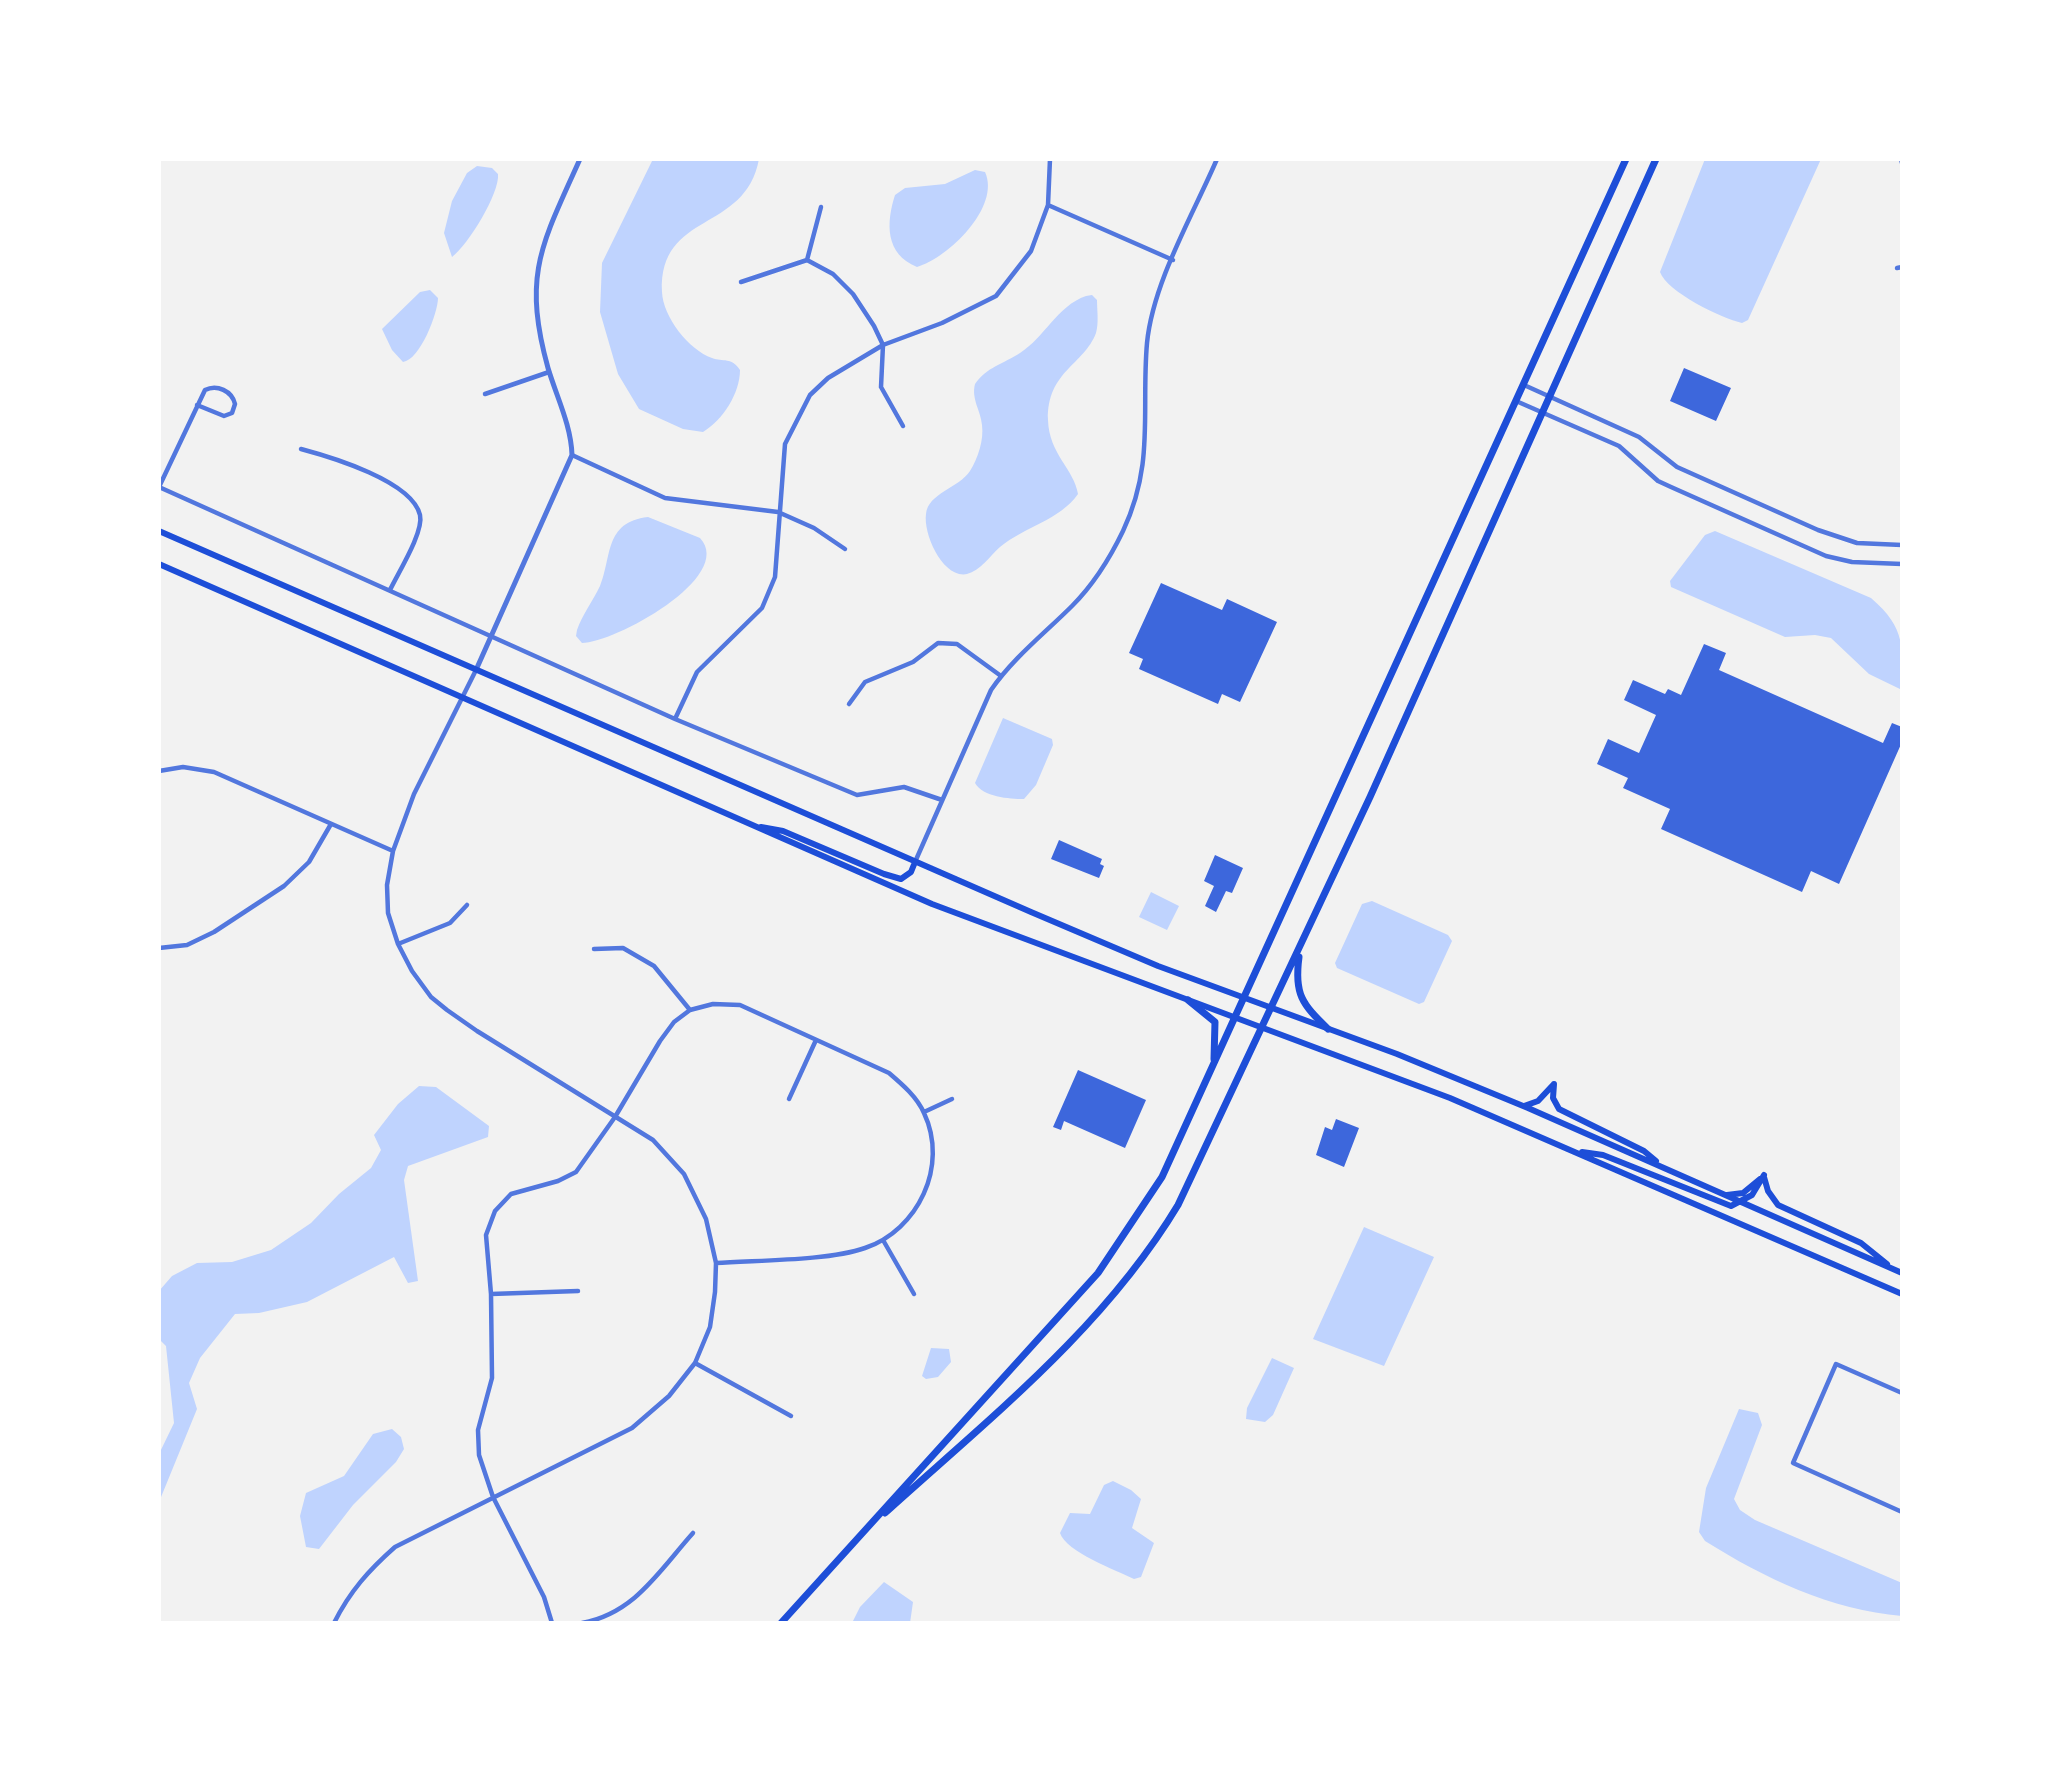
<!DOCTYPE html>
<style>
body{margin:0}
#map{position:relative;width:2061px;height:1782px;overflow:hidden;background:#f2f2f2;font-family:"Archivo Narrow",sans-serif}
canvas{display:block}
.frame{position:absolute;inset:0;border:161px solid #fff;pointer-events:none}
</style>
<div id="map">
<canvas width="2061" height="1782"></canvas>
<div class="frame"></div>
</div>
<script>
const g = document.querySelector('canvas').getContext('2d');
g.lineJoin = 'round';
function paint(path, color) { g.fillStyle = color; g.fill(path, 'evenodd'); }
function stroke(path, color, width, dash) { g.strokeStyle = color; g.lineWidth = width; g.lineCap = dash ? 'butt' : 'round'; g.setLineDash(dash || []); g.stroke(path); }
const water = new Path2D(`
 M653 159H759C745 234 659 210 662 292 663 317 689 350 712 358 723 362 732 357 740 370 740 393 723 420 703 432L683 429 639 409 618 374 600 312 602 263Z
 M1705 159H1821L1748 320 1742 323C1721 318 1667 292 1660 272Z
 M477 166 492 168 498 174C500 193 468 245 452 257L444 233 452 201 467 173Z
 M975 170 985 172C1001 207 948 258 917 267 885 254 886 223 895 195L905 188 945 184Z
 M430 290 438 298C438 313 420 360 403 362L392 350 382 329 420 292Z
 M1086 296 1092 295 1097 300C1097 310 1099 323 1096 333 1084 365 1047 371 1048 420 1049 454 1074 469 1078 494 1060 520 1024 527 1000 547 990 556 980 571 967 574 943 579 923 534 926 514 928 493 959 488 970 471 978 458 984 440 982 425 981 411 971 399 975 384 987 367 1003 364 1020 353 1045 337 1057 306 1086 296Z
 M648 517 700 538C736 577 614 643 582 643L576 636 577 630C582 615 593 601 600 586 612 557 604 522 648 517Z
 M1715 531 1871 598C1907 629 1902 647 1902 690L1869 674 1831 638 1815 635 1785 637 1671 587 1670 581 1705 535Z
 M1003 718 1052 739 1053 745 1036 785 1024 799C1009 799 983 797 975 783Z
 M1151 892 1179 906 1167 930 1139 917Z
 M1372 901 1448 935 1452 941 1424 1002 1419 1004 1337 968 1335 963 1362 904Z
 M419 1086 436 1087 489 1126 488 1137 408 1166 404 1180 418 1281 408 1283 394 1257 307 1302 259 1313 235 1314 200 1358 189 1383 197 1409 159 1502V1454L174 1423 166 1346 159 1339V1291L172 1276 197 1263 232 1262 271 1250 311 1223 339 1194 371 1168 381 1150 374 1135 398 1104Z
 M1364 1227 1434 1257 1384 1366 1313 1339Z
 M931 1348 949 1349 951 1362 938 1377 926 1379 922 1376Z
 M1272 1358 1294 1368 1273 1415 1265 1422 1246 1419 1247 1408Z
 M1739 1409 1758 1413 1762 1425 1734 1499 1740 1510 1755 1520 1902 1583V1616C1831 1610 1764 1578 1705 1541L1699 1532 1706 1488Z
 M392 1429 401 1437 404 1449 396 1462 353 1505 319 1549 306 1547 300 1516 306 1493 344 1476 373 1434Z
 M1113 1481 1131 1490 1141 1499 1132 1528 1154 1543 1141 1577 1134 1579C1116 1570 1066 1552 1060 1533L1070 1513 1090 1514 1104 1485Z
 M884 1582 913 1602 910 1623H852L860 1607Z`);
const building = new Path2D(`
 M1684 368 1731 388 1716 421 1670 401Z
 M1161 583 1222 610 1227 599 1277 622 1240 702 1222 694 1218 704 1139 669 1143 659 1129 653Z
 M1704 644 1726 653 1719 670 1883 743 1892 723 1902 727V742L1839 884 1811 871 1802 892 1661 829 1670 809 1623 788 1628 778 1597 764 1608 739 1639 753 1656 715 1624 700 1633 680 1665 694 1668 689 1681 695Z
 M1059 840 1102 859 1100 864 1104 866 1099 878 1051 859Z
 M1215 855 1243 868 1232 893 1226 891 1216 912 1205 906 1214 886 1204 881Z
 M1078 1070 1146 1100 1125 1148 1064 1121 1061 1130 1053 1127Z
 M1336 1119 1359 1128 1344 1167 1316 1155 1325 1127 1332 1130Z`);
const minor = new Path2D(`
 M1901 159 1902 163
 M1048 205 1173 260
 M807 260 821 207
 M1897 268 1902 267
 M741 282 807 260 833 274 853 294 874 326 883 345 881 387 903 426
 M1524 385 1639 437 1677 467 1818 530 1857 543 1902 545
 M485 394 549 372
 M1516 401 1619 446 1658 481 1671 487 1826 556 1852 562 1902 564
 M197 405 224 416 232 413 235 404C232 391 217 384 205 390L159 487 675 719 857 795 904 787 942 800
 M301 449C331 457 412 481 420 515 424 532 398 573 390 590
 M572 455 665 498 778 512 814 528 845 549
 M849 704 865 682 913 662 938 643 957 644 1001 676
 M675 719 697 672 762 608 775 577 785 444 810 395 828 378 883 345 942 323 996 296 1031 251 1048 205 1050 159
 M159 771 183 767 214 772 393 851
 M915 862 991 690C1013 658 1045 633 1072 606 1093 585 1110 558 1123 531 1155 463 1141 412 1147 343 1153 282 1193 215 1217 159
 M398 944 450 923 467 905
 M159 948 187 945 214 932 284 886 309 862 331 824
 M594 949 623 948 654 966 690 1010
 M789 1099 816 1040
 M924 1112 952 1099
 M883 1240 914 1294
 M491 1294 578 1291
 M695 1363 791 1416
 M1902 1393 1836 1364 1793 1463 1902 1512
 M334 1623C350 1591 369 1570 395 1547L632 1428 669 1396 695 1363 710 1327 715 1292 716 1263 706 1219 684 1174 653 1140 477 1031 447 1010 431 997 412 971 398 944 388 913 387 885 393 851 414 794 476 670
 M552 1623 544 1597 493 1497 479 1455 478 1430 492 1378 491 1294 486 1235 495 1211 511 1194 558 1181 576 1172 615 1117 660 1041 674 1022 690 1010 713 1004 740 1005 889 1073C903 1085 917 1097 924 1113 949 1166 918 1230 865 1248 828 1261 756 1260 716 1263
 M582 1623C635 1613 659 1571 693 1533`);
const tertiary = new Path2D(`
 M476 670 572 455C571 425 557 398 548 368 522 274 542 244 580 159`);
const secondary = new Path2D(`
 M159 531 1031 912 1158 966 1397 1054 1528 1108 1902 1273
 M159 564 932 904 1450 1098 1902 1294
 M761 827 783 831 884 874 901 879 911 872 915 862
 M1554 1084 1553 1098 1559 1109 1644 1151 1656 1161
 M1524 1106 1538 1101 1553 1085
 M1582 1152 1603 1155 1731 1206 1752 1195 1764 1175
 M1764 1177 1768 1191 1778 1205 1861 1243 1887 1264
 M1727 1195 1743 1193 1760 1179`);
const primary = new Path2D(`
 M1299 957C1294 994 1302 1004 1328 1029
 M1188 1000 1215 1022 1214 1059
 M885 1513C991 1417 1104 1328 1178 1205L1370 797 1656 159
 M781 1623 1098 1273 1162 1177 1626 159`);
paint(water, '#bfd3fe');
paint(building, '#3d67dc');
stroke(minor, '#5277de', 4.5);
stroke(tertiary, '#5277de', 5);
stroke(secondary, '#1d4ed8', 6);
stroke(primary, '#1d4ed8', 7);
</script>
